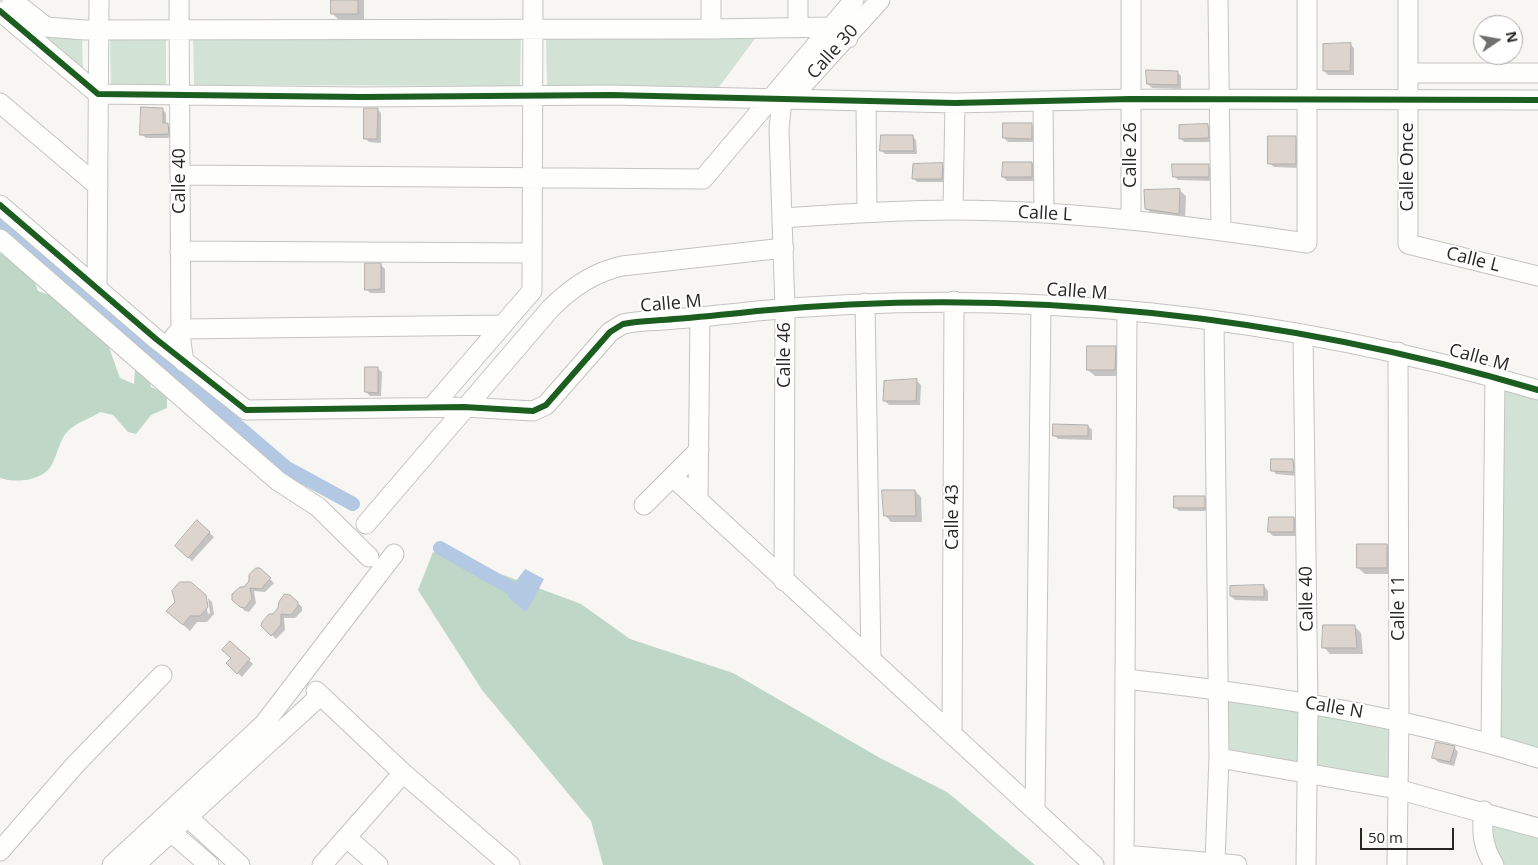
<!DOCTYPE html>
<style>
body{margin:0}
#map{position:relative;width:1538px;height:865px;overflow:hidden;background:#f7f6f3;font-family:"Open Sans",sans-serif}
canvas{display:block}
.north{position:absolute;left:1473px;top:15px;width:50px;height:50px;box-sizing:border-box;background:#fff;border:1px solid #a9a9a8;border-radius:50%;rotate:78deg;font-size:14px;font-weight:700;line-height:20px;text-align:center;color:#272725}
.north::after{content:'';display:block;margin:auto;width:18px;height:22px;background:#706f6d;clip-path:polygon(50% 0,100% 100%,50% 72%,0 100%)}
.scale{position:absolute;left:1360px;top:828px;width:94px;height:22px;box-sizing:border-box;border:2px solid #272725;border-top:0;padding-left:6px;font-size:15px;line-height:18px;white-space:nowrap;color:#272725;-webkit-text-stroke:4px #fff;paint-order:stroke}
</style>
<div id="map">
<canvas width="1538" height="865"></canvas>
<div class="north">N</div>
<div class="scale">50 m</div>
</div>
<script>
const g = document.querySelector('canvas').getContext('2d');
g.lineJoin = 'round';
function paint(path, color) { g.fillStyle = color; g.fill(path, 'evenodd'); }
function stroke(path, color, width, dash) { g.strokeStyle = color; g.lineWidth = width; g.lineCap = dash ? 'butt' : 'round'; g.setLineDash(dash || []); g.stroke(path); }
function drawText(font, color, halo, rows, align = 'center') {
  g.font = font + ' "Open Sans",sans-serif'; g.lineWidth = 4; g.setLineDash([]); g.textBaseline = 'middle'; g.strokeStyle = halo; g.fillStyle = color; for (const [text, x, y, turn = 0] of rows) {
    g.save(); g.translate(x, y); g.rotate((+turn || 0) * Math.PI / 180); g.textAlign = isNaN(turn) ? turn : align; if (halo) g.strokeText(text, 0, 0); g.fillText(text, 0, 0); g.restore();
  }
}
const green = new Path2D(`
 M42 34 82 36 83 70Z
 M193 35 521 36 520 86 194 85Z
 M757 36 719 87 547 86 546 37Z
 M166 37V84L162 86 111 88 110 38Z
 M1503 385 1538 395V751L1499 739Z
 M1224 695 1302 708V764L1222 753Z
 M1313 714 1393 725 1392 780 1312 766Z
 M1487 820 1538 835V865H1505L1495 853Z`);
const forest = new Path2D(`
 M0 254H6L30 268 38 291 72 303 91 297 120 378 134 384 135 370 146 366 151 387 167 394V408L151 415 136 434 128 432 113 415 100 412C90 419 76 422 67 432 58 442 57 460 48 470 37 481 14 483 0 478Z
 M433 552 509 577 581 604 630 639 733 673 880 758 947 792 1035 865H603L591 821 482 690 418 590Z`);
const water = new Path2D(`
 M525 569 544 579 527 611H525L508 597 511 588Z`);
const shadow = new Path2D(`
 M332 0H364V20H339L332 13Z
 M1350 44 1354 48V75H1328L1324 71Z
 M1177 72 1181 76V89L1152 88 1148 84Z
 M162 109 166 113V124L172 128V138H146L141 134Z
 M377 109 381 113V143L369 142 365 138Z
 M1031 124 1036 128V142H1008L1004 138Z
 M1208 126 1212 130V142H1184L1180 138Z
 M912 136 916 140 917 154H885L881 150Z
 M1295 137 1299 141V168L1274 167 1269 163Z
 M1032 163 1036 167V181H1007L1003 177Z
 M942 165 946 169V182H917L913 178Z
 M1208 166 1212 170 1213 181 1178 180 1174 176Z
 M1179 190 1186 196 1185 220 1153 215 1147 209Z
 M381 265 385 269V293H370L366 289Z
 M1115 347 1122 353 1121 376H1095L1088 370Z
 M377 368 382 372 381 396H370L366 392Z
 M917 381 921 385 920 405H889L885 401Z
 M1088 426 1092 430V440L1058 439 1054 435Z
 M1293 461 1297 465V476L1276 474 1272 470Z
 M915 491 921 497 922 522H891L885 515Z
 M1204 497 1208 502V511H1179L1175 507Z
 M1294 518 1298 522V536H1273L1269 532Z
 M198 522 214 537 192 561 176 546Z
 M1387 545 1393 552V574H1365L1358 568Z
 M260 569 274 583 265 592 254 591 256 603 249 612 245 611 233 599Z
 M1264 586 1268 591V601L1235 600 1231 596Z
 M204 595 208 614 210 613 208 598 212 602 214 614 207 622H197L190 631 174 617Z
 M290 596 302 607V611L295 618H284L285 630 276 639 263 626Z
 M1354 626 1361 633 1363 654H1330L1324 647Z
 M231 643 253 664 242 677 227 663 232 658Z
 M1454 747 1458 752 1454 766 1438 762 1434 758Z`);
const canal = new Path2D(`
 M0 223 287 468 353 504
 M440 548 511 588`);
const building = new Path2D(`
 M331 0H358V14H331Z
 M1351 43 1350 71H1323V44Z
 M1146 70 1178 71V85L1147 84Z
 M141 107 163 108V123H168L169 134 140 135Z
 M364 108H378L377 139H364Z
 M1003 123H1032V139L1003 138Z
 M1208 124 1209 138 1179 139V125Z
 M881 135H913L914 151H880Z
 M1268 136H1296V164H1268Z
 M1003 162H1032V177H1002Z
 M943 163 942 179H912L913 164Z
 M1172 164H1209V177H1173Z
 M1180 189 1179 214 1145 209 1144 190Z
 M365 263H381V289L365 290Z
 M1087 346H1116L1115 370H1087Z
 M365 367H378V393L365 392Z
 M917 379 916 401H883L884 381Z
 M1053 424 1088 425V436H1053Z
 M1271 459H1293L1294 472 1271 471Z
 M882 490H915L916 516H884Z
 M1174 496H1205V508H1174Z
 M1269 517H1294V532H1268Z
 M197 520 210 532 188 558 175 546Z
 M1357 544H1387V568H1357Z
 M256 568H260L271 578 261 589 250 588 252 599 245 608 240 607 232 600V594L240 587H244L249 581V575Z
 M180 582H191L206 595 208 607 200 616H190L183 625 166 611 175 602 172 591Z
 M1264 585V597L1230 596V586Z
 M285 594 290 595 298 602V606L291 615 281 614V625L271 636 261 626 262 622 269 614H273L278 608 279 602Z
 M1323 625H1355L1357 648H1322Z
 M230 641 250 659 237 674 226 663 231 658 222 650Z
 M1436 742 1455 746 1450 762 1432 758Z`);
const minor = new Path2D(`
 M12 0 46 27 85 30 711 29 832 27 848 38
 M179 0 181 342 184 362
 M1218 0 1221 231
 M1408 0V244L1538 276
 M0 11 98 94 361 97 611 95 955 103 1131 99 1538 100
 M798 28V0
 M711 29V0
 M1409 73H1538
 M782 99 779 129 785 309 784 581
 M782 99 804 84 880 0
 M866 101 867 212
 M1043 101 1044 213
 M0 103 98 186
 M181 175 703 179 854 0
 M0 205 156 339 246 410 464 407 533 411 546 405 610 332 623 324C640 320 658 321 674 319 702 317 730 314 757 311 1020 286 1286 315 1538 390
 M953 210 955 103
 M783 218C839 214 896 210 953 210 1071 210 1190 226 1307 243V0
 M1131 220V0
 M0 239 278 481 318 507 369 557
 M180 251 532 253
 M97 287 99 0
 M865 303 871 660
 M1214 320 1219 758 1215 862
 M1303 334 1308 704 1306 865
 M174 337 181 329 503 325
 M432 407 532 291 533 0
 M673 477 1094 865
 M698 498 700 317
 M644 505 699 450
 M366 524 551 308C571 288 594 272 622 266L784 248
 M1125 679C1265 694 1404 716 1538 758
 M316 691 403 773 510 865
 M952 733 954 301
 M1491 743 1495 377
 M1219 758 1397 789 1538 828
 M180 810 240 865
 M1035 811 1041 305
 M1484 811C1481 832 1483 847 1494 865
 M163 825 209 865
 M347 838 378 865
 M0 851 74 766 162 675
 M1124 855 1237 865
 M112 865 264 724 394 554
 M135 865 320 696
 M322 865 403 773
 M1124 865 1127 311
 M1397 865 1399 720 1398 352`);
const cycleway = new Path2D(`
 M0 11 98 94 361 97 611 95 955 103 1131 99 1538 100
 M0 205 156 339 246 410 464 407 533 411 546 405 610 332 623 324C640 320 658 321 674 319 702 317 730 314 757 311 1020 286 1286 315 1538 390`);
const streetNames = [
 ["Calle 30",833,52,-48],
 ["Calle 26",1131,155,-90],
 ["Calle Once",1408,167,-90],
 ["Calle 40",180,181,-90],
 ["Calle L",1045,214,3],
 ["Calle L",1473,260,14],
 ["Calle M",1077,292,4],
 ["Calle M",671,304,-5],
 ["Calle 46",785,355,-90],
 ["Calle M",1479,358,15],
 ["Calle 43",953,517,-90],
 ["Calle 40",1307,599,-91],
 ["Calle 11",1399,608,-90],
 ["Calle N",1334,708,10]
];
paint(green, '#d2e3d6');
paint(forest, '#bed7c6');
paint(water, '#b3c8e2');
paint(shadow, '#0003');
stroke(canal, '#b3c8e2', 14);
paint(building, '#ddd4cd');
stroke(building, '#b0afad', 1);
stroke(minor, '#c3c3c1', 21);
stroke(minor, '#fefefd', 19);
stroke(cycleway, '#1b5e20', 6);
drawText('18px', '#272725', '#fff', streetNames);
</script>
